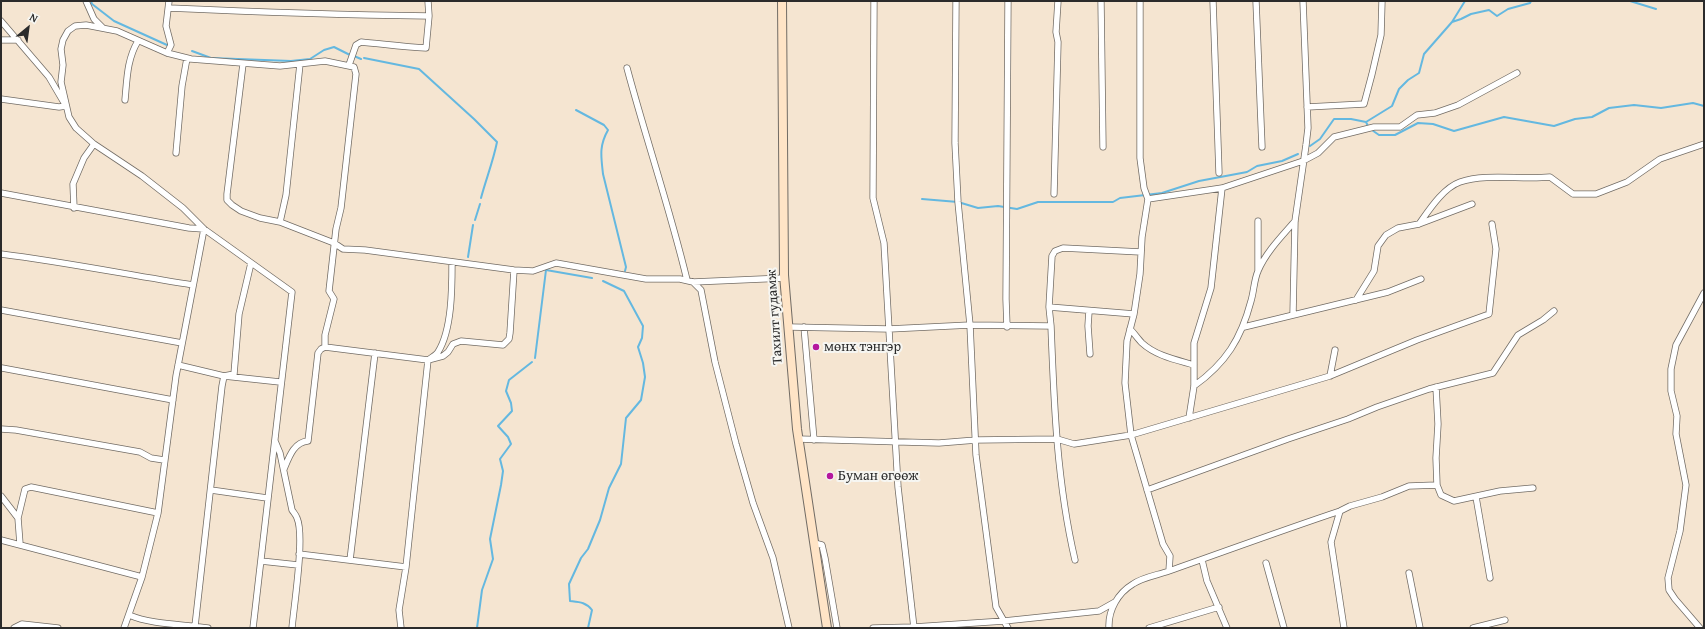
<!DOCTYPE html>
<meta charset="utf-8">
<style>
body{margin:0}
#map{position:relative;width:1705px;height:629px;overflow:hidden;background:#f5e5d1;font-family:"Gentium Book Plus",serif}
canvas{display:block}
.frame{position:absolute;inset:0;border:2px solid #2b2b2b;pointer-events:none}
.north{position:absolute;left:8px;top:8px;width:40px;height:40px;-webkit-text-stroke:3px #f6f6f2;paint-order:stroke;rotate:29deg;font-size:11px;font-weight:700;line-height:16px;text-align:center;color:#2b2b2b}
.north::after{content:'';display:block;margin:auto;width:14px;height:18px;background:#2b2b2b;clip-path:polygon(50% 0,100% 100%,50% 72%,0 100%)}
</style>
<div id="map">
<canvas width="1705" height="629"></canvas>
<div class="frame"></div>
<div class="north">N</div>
</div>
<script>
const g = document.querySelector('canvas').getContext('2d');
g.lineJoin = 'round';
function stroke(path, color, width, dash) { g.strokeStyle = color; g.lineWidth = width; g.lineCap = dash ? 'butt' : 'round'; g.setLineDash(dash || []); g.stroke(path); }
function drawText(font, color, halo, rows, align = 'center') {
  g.font = font + ' "Gentium Book Plus",serif'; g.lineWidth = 4; g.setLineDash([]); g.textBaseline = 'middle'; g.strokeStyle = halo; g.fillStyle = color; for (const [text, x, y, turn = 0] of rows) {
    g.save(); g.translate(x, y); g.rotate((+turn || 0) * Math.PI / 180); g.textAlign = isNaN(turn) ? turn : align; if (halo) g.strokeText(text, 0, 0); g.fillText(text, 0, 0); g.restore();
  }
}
const stream = new Path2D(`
 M91 1 92 4 114 21 167 45
 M1630 1 1656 9
 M1452 22 1465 1
 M192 51 211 58 291 61 310 59 324 50 334 47 350 55
 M354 56 361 59
 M364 58 419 69 474 119 497 142C493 162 486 179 481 198
 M576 110 604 125 608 130C599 146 601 156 603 174L626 267 625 271
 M1366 122 1392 106 1399 89 1408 80 1419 73 1424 54 1452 22 1461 19 1471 14 1489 10 1497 16 1508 9 1530 3 1531 1
 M1310 146 1320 139 1334 119H1351L1366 122 1369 128 1379 135H1395L1418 123 1433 124 1454 131 1504 117 1554 126 1575 119 1592 117 1609 108 1634 105 1661 108 1693 103 1704 106
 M922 199 958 202 978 208 998 206 1017 209 1038 202H1113L1120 198 1162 193 1199 181 1247 172 1257 166 1282 161 1298 154
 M475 220 480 204
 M468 257 473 225
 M535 358 546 270 592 278
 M477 628 482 590 493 559 490 539 501 485 503 471 500 459 511 444 508 437 498 426 512 411 511 403 506 391 509 380 532 362
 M588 628 592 610C586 602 579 602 570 601L569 584 581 558 588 549 600 520 609 488 621 464 626 418 641 400 645 377 643 363 638 347 642 338 643 326 624 291 603 281`);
const minor = new Path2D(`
 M86 1 94 19 103 28
 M874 1 873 198 884 243 898 487 914 628
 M956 1 955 143 958 202 970 325 976 455 996 607 1008 628
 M1101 1 1103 147
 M1140 1V158L1144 188 1148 199 1142 237 1140 274 1134 314 1127 341 1125 383 1131 435 1163 544 1170 556 1169 571C1226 551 1283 530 1340 511L1350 506 1382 497 1409 486 1437 485 1436 458 1438 424 1436 387
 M1213 1 1219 173
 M1256 1 1262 147
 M169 8C255 12 342 15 429 16L428 1
 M1 21 49 77 66 106 59 107 1 99
 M1 40H18
 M167 53 171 45 166 26 169 1
 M243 64 227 194V200L232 205 241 211 260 218 280 222 334 243 343 249 365 250 514 270 533 271 556 263 646 279H680L693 282 785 278
 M349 65 356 45 361 42C383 44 404 47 426 48L429 16
 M627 68C646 139 670 209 687 280
 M125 100C127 79 127 59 138 41
 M1307 107 1364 104 1372 74 1381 35 1382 1
 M176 153 182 86 187 58
 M1 193 189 228 204 229 176 376 158 513 142 577 124 628
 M1054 194 1058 42 1056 32 1058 1
 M1148 199 1222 188 1303 161 1318 153 1334 137 1374 127H1400L1417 115 1435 113 1458 105 1517 73
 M74 208 73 184 84 158 94 144
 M1258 221V271
 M280 222 286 195 300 64
 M1419 224C1429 210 1443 188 1460 182 1486 173 1522 180 1550 177L1573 194H1596L1627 182 1660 159 1704 144
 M1 254C65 262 129 275 193 285
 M693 282 701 290 715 362 736 444 753 503 773 558 789 628
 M1356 300 1374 271 1378 246 1386 235 1398 228 1419 224 1472 204
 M1049 307 1052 256 1055 251 1063 248 1141 252
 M1 310 182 343
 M1089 311 1088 326 1090 354
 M1293 314 1295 221 1306 145 1308 128 1303 1
 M1051 326C1054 405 1057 483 1075 560
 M789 327 889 329 970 325 1051 326 1049 307 1134 314
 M804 327 814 440
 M1007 327 1006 299 1008 1
 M1244 327 1388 292 1421 279
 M1130 329C1134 333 1138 339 1142 343 1156 356 1177 360 1194 365
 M178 365 224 376 280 382
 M2 368 173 400
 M1330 376 1335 350
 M1194 386C1226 363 1241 339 1251 301 1254 291 1254 280 1258 271 1266 252 1282 236 1295 221
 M1189 418 1194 386V343L1211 288 1222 188
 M1 429 16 430 140 452 151 458 164 460
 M798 439 939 443 976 440 1057 439 1074 444 1131 435 1330 376 1417 340 1489 314 1496 249 1492 224
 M275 441 280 453 292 510C294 513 296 515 297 518 305 536 294 605 292 628
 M284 469C289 457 294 442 308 441L318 353 321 349 325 347 428 360 443 356 448 352 453 344 461 341 503 345 509 339 510 333 514 270
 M1437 485 1441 495 1454 501 1500 491 1533 488
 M211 490 267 498
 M1147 490 1288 439 1348 419 1377 407 1429 389 1493 373 1518 335 1543 320 1554 311
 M1 496 18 518 20 544
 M1476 497 1490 578
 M1340 511 1331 542 1344 628
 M18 518 25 489 31 487 158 513
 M1 540 142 577
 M814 543 822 545 825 558 837 628
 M299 554 406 567
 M350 560 375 353
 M1202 560 1207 581 1227 628
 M261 561 298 565
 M1266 563 1284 628
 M1409 573 1420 628
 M129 615C153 625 182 624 208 628
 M195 626 222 386 224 376 234 374 239 314 251 263
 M14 628 22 624 58 628
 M253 628 292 292 204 229 183 208 142 176 94 144 76 128 69 117 61 82 63 65 61 49 63 40 68 31 75 26 86 25 117 31 167 53 191 59 280 66 325 61 354 67 356 74 341 208 336 229 329 291 334 299 325 335V347
 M401 628 399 610 406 567 428 360C431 358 436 355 438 352 452 330 452 288 452 263
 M873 628 914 627 1004 621 1099 611 1115 602
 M1109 628C1108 610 1118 593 1133 584 1143 577 1158 575 1169 571
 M1149 628 1219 607
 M1473 628 1505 620
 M1700 628 1675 599 1669 590 1668 578 1680 531 1686 485 1676 434 1677 416 1671 391V369L1676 345 1704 293`);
const secondary = new Path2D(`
 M782 1 784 275 797 429 827 628`);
const markers = [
 [816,347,4,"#b5179e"],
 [830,476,4,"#b5179e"]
];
const streetNames = [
 ["Тахилт гудамж",775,317,-94]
];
const poiNames = [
 ["мөнх тэнгэр",824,347],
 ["Буман өгөөж",838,476]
];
stroke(stream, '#64b8e0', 2);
stroke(minor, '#726c65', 7);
stroke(secondary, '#726c65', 10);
stroke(minor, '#fff', 5.5);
stroke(secondary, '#ffe4c6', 8);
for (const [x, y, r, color] of markers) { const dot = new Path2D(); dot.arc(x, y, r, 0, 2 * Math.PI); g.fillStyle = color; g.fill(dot); stroke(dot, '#f6f6f2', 1.5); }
drawText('14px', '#2b2b2b', '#f6f6f2', streetNames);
drawText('14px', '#2b2b2b', '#f6f6f2', poiNames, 'left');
</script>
